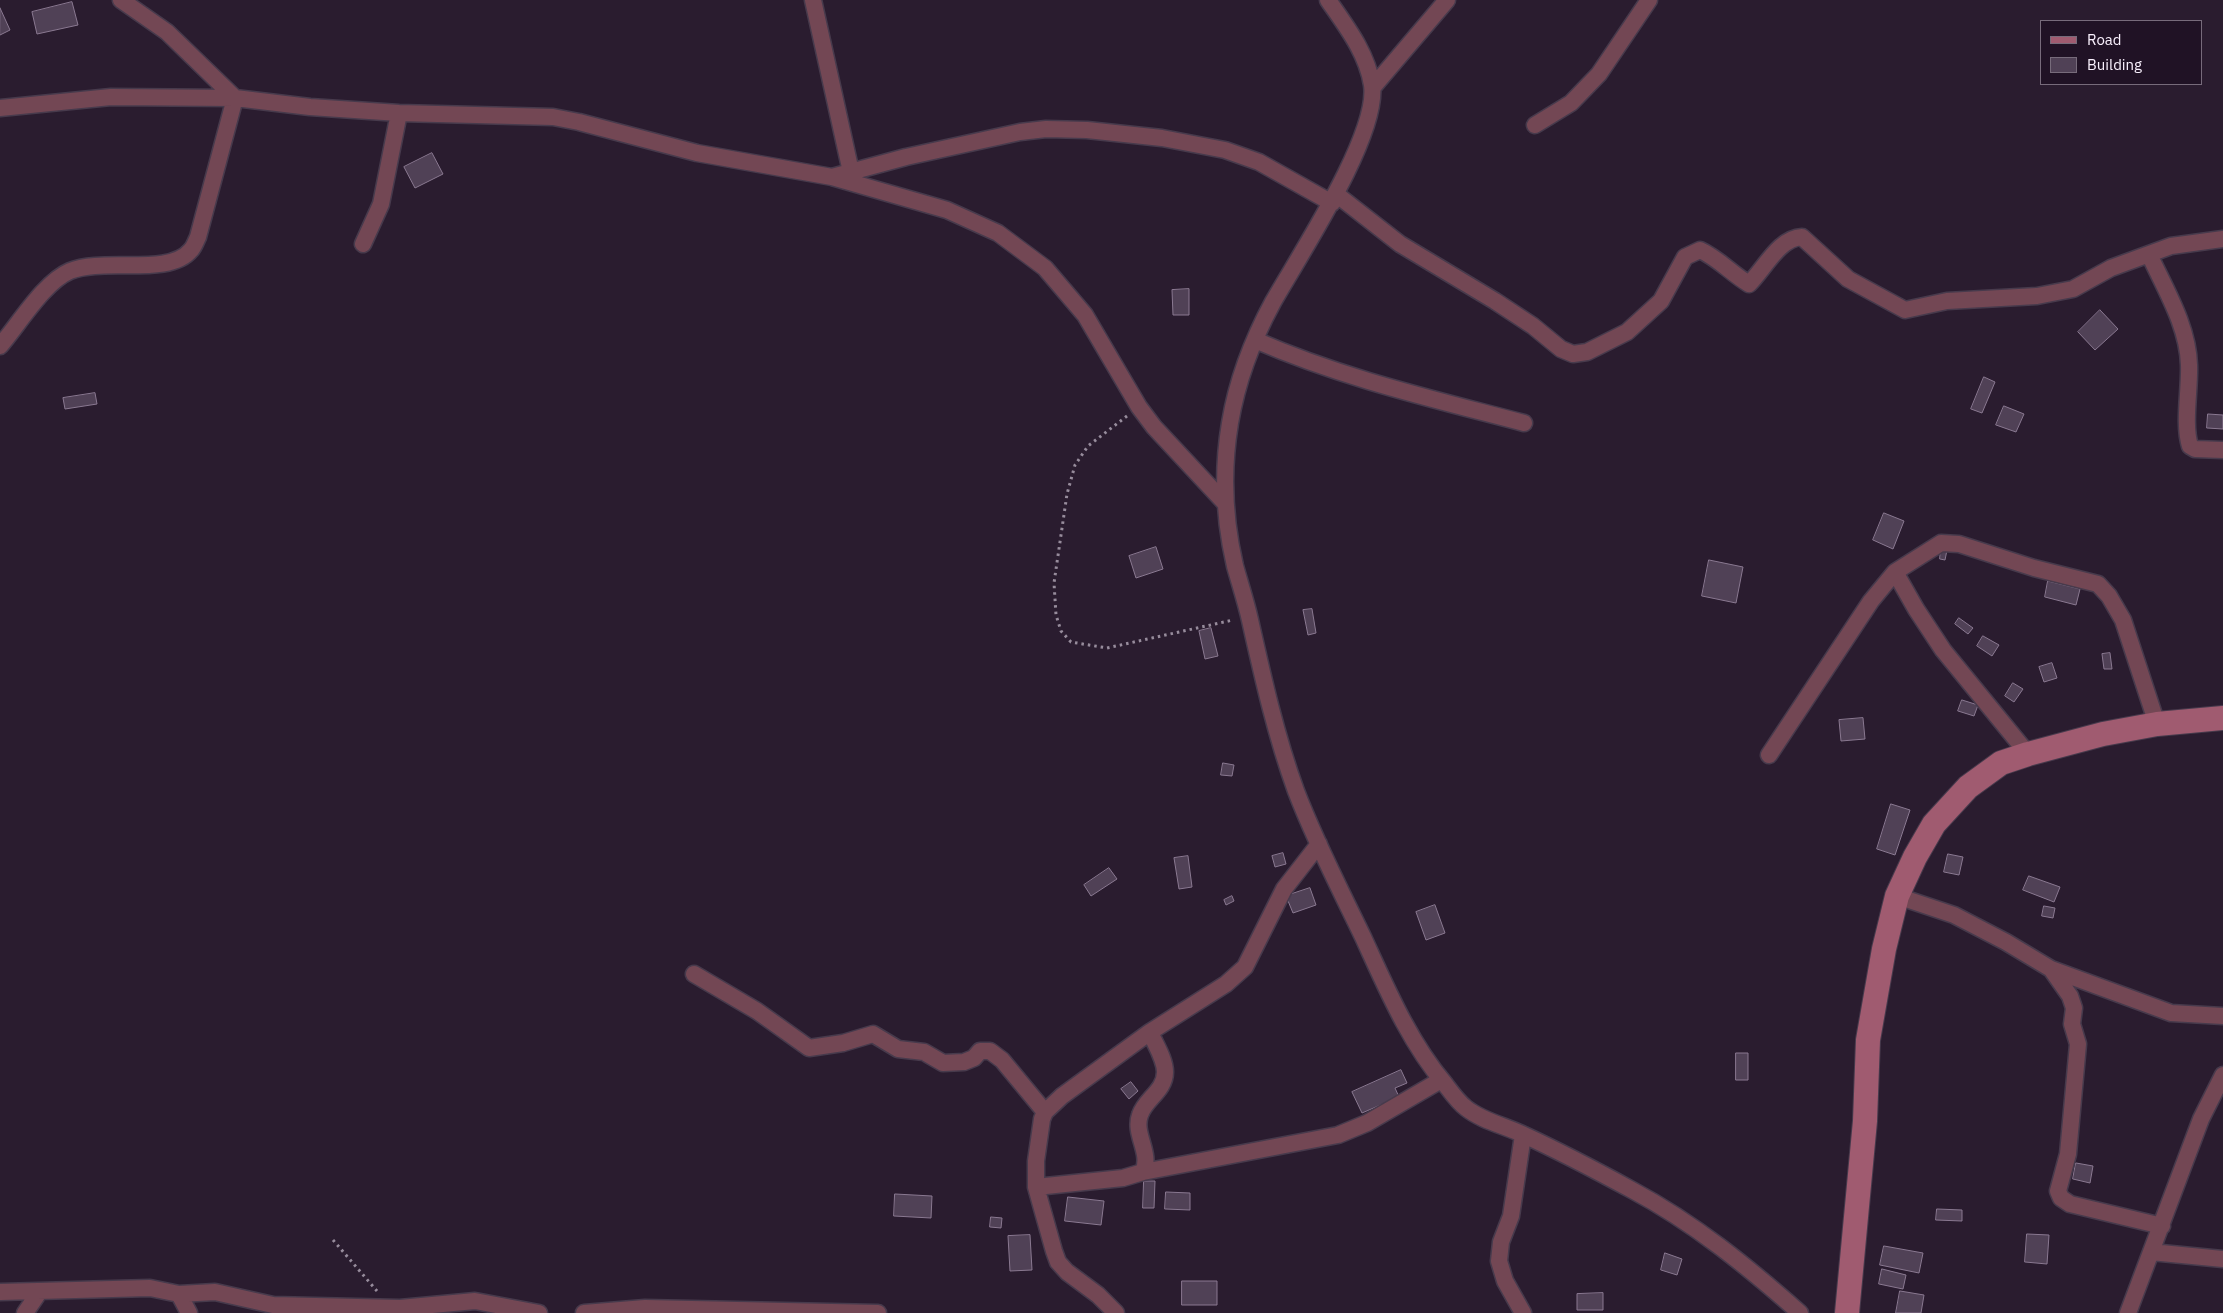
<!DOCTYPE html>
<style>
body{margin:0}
#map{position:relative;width:2223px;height:1313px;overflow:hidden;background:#2a1c2f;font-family:"IBM Plex Sans",sans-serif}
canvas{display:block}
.legend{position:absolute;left:2040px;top:20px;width:162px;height:65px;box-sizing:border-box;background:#201225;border:1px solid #776b7b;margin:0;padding:6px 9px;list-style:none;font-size:15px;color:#f9f0fd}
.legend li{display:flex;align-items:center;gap:10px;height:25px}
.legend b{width:25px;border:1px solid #776b7b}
</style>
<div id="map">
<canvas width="2223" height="1313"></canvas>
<ul class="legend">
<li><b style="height:6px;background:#a05b70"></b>Road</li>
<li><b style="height:14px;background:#504156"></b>Building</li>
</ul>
</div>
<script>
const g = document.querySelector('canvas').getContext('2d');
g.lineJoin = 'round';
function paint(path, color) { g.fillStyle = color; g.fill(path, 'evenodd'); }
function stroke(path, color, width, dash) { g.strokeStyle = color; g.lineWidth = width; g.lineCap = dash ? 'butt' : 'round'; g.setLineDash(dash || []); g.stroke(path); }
const building = new Path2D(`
 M72 2 78 25 37 34 32 12Z
 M0 8 10 30 0 35Z
 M432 153 443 174 415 188 404 167Z
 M1189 289V315H1173L1172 290Z
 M2100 310 2118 329 2095 350 2078 332Z
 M1984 377 1995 382 1982 413 1971 409Z
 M95 393 97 404 65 409 63 398Z
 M2004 406 2024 414 2016 432 1996 425Z
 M2208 414 2223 415V429L2207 428Z
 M1884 513 1904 521 1893 549 1873 540Z
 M1156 547 1163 569 1136 578 1129 556Z
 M1941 549 1947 550 1945 560 1940 559Z
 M1709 560 1743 567 1736 603 1702 596Z
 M2048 581 2080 589 2076 605 2045 597Z
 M1312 609 1316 633 1308 635 1303 610Z
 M1959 618 1973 628 1968 634 1955 624Z
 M1211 628 1218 656 1205 659 1199 631Z
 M1983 636 1999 645 1992 656 1977 646Z
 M2110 653 2112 669H2104L2102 654Z
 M2052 663 2057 678 2044 682 2039 667Z
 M2013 683 2023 689 2014 702 2005 696Z
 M1962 700 1978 705 1974 716 1958 711Z
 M1863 718 1865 739 1841 741 1839 720Z
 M1223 763 1234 765 1232 776 1221 775Z
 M1891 804 1910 810 1895 855 1877 849Z
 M1283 853 1286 864 1275 867 1272 856Z
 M1948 854 1963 857 1959 875 1944 872Z
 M1188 856 1192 887 1179 889 1174 858Z
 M1109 868 1117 879 1091 896 1084 885Z
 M2029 876 2060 887 2054 902 2023 890Z
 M1310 888 1316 905 1293 913 1286 896Z
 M1232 896 1234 901 1226 905 1224 900Z
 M1435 905 1445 933 1426 940 1416 912Z
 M2044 906 2055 908 2053 918 2042 916Z
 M1736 1053H1748V1080H1736Z
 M1401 1070 1407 1083 1395 1088 1399 1097 1362 1113 1352 1092Z
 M1131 1082 1138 1091 1129 1099 1121 1089Z
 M2076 1163 2093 1166 2090 1183 2073 1179Z
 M1144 1181H1155L1154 1208H1143Z
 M1166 1192 1190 1193V1210L1165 1209Z
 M895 1194 932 1196 931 1218 894 1216Z
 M1068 1197 1104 1201 1101 1225 1065 1221Z
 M1937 1209 1962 1210V1221L1936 1220Z
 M991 1217 1002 1218 1001 1228 990 1227Z
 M2027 1234 2049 1235 2047 1264 2025 1262Z
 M1030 1235 1032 1270 1010 1271 1008 1236Z
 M1884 1246 1923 1253 1919 1273 1880 1265Z
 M1665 1253 1682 1259 1677 1275 1661 1270Z
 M1882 1269 1906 1275 1903 1289 1879 1284Z
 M1182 1281H1217V1305H1182Z
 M1900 1291 1924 1295 1921 1313H1896Z
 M1603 1293V1310H1577V1294Z`);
const path = new Path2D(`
 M1127 416 1088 446 1075 465 1067 494 1054 583 1056 615 1061 631 1071 642 1107 648 1233 620
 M333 1240 377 1291`);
const street = new Path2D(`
 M813 0 851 172
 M1328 0C1346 26 1367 53 1372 85 1379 135 1299 256 1273 302 1253 339 1237 381 1230 423 1222 471 1224 519 1235 566 1240 584 1246 602 1250 620 1263 678 1276 736 1296 791 1315 841 1340 889 1363 937 1386 987 1409 1042 1445 1084 1451 1092 1458 1102 1466 1108 1482 1121 1506 1126 1524 1135 1561 1152 1597 1171 1632 1190 1694 1223 1748 1267 1800 1313
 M1373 87 1447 0
 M0 108 111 97 235 98 310 107 399 113 553 117 579 122 697 153 832 177 947 210 998 233 1045 268 1085 315 1139 407 1154 427 1225 503
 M1535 125 1571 103 1599 74 1649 0
 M832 177 906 157 1020 132 1046 129 1087 130 1162 138 1225 150 1259 162 1332 203
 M1336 194 1400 244 1495 301 1533 326 1561 349 1573 354 1587 352 1627 332 1661 301 1685 257 1700 250C1718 258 1732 274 1749 284 1765 268 1779 238 1802 237L1848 279 1905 310 1947 301 2037 296 2073 289 2111 268 2171 246 2223 239
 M363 244 381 204 399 113
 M2149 254C2165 289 2188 326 2189 365 2190 389 2183 424 2190 446L2195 449 2223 450
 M1255 340C1342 378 1433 399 1524 423
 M0 346C19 324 44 282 70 271 104 257 169 277 191 250 194 247 196 241 198 237L235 98 167 32 121 0
 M1895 572 1916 609 1943 650 2028 754
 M1769 755 1871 601 1895 572 1941 543 1959 544 2034 568 2098 584 2109 596 2123 620 2157 724
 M1897 896 1954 915 2006 942 2051 969 2070 996 2074 1008 2072 1024 2078 1044 2068 1154 2058 1191 2061 1198 2070 1204 2162 1226
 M2051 969 2171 1013 2223 1016
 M694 974 757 1011 809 1048 843 1043 873 1034 898 1049 924 1052 943 1063 964 1062 974 1058 980 1051H990L1002 1060 1045 1112
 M1143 1172 1338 1135 1367 1123 1441 1080
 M1036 1187 1123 1178 1143 1172C1152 1153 1133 1134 1140 1115 1145 1099 1165 1091 1165 1072 1165 1059 1155 1044 1150 1032
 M2151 1252 2223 1259
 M0 1292 150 1288 179 1294 189 1313
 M179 1294 215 1292 273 1305 400 1308 475 1301 539 1313
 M25 1313 40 1291
 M584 1313 645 1308 878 1313
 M1116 1313 1098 1295 1067 1272 1058 1262 1054 1251 1036 1187V1161L1042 1119 1045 1112 1062 1096 1150 1032 1226 984 1245 967 1284 889 1319 844
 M1523 1313 1505 1281 1499 1261 1501 1242 1511 1216 1523 1135
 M2128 1313 2201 1119 2223 1075`);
const secondary = new Path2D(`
 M1847 1313 1865 1121 1868 1040 1884 949 1897 896 1915 857 1934 824 1968 787 2001 763 2028 754 2103 734 2157 724 2223 718`);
paint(building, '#504156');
stroke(building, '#8a7991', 1);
stroke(street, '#473a4c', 19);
stroke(secondary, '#473a4c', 26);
stroke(path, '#978c9c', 3, [2.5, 4]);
stroke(street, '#734754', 16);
stroke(secondary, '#a05b70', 24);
</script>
